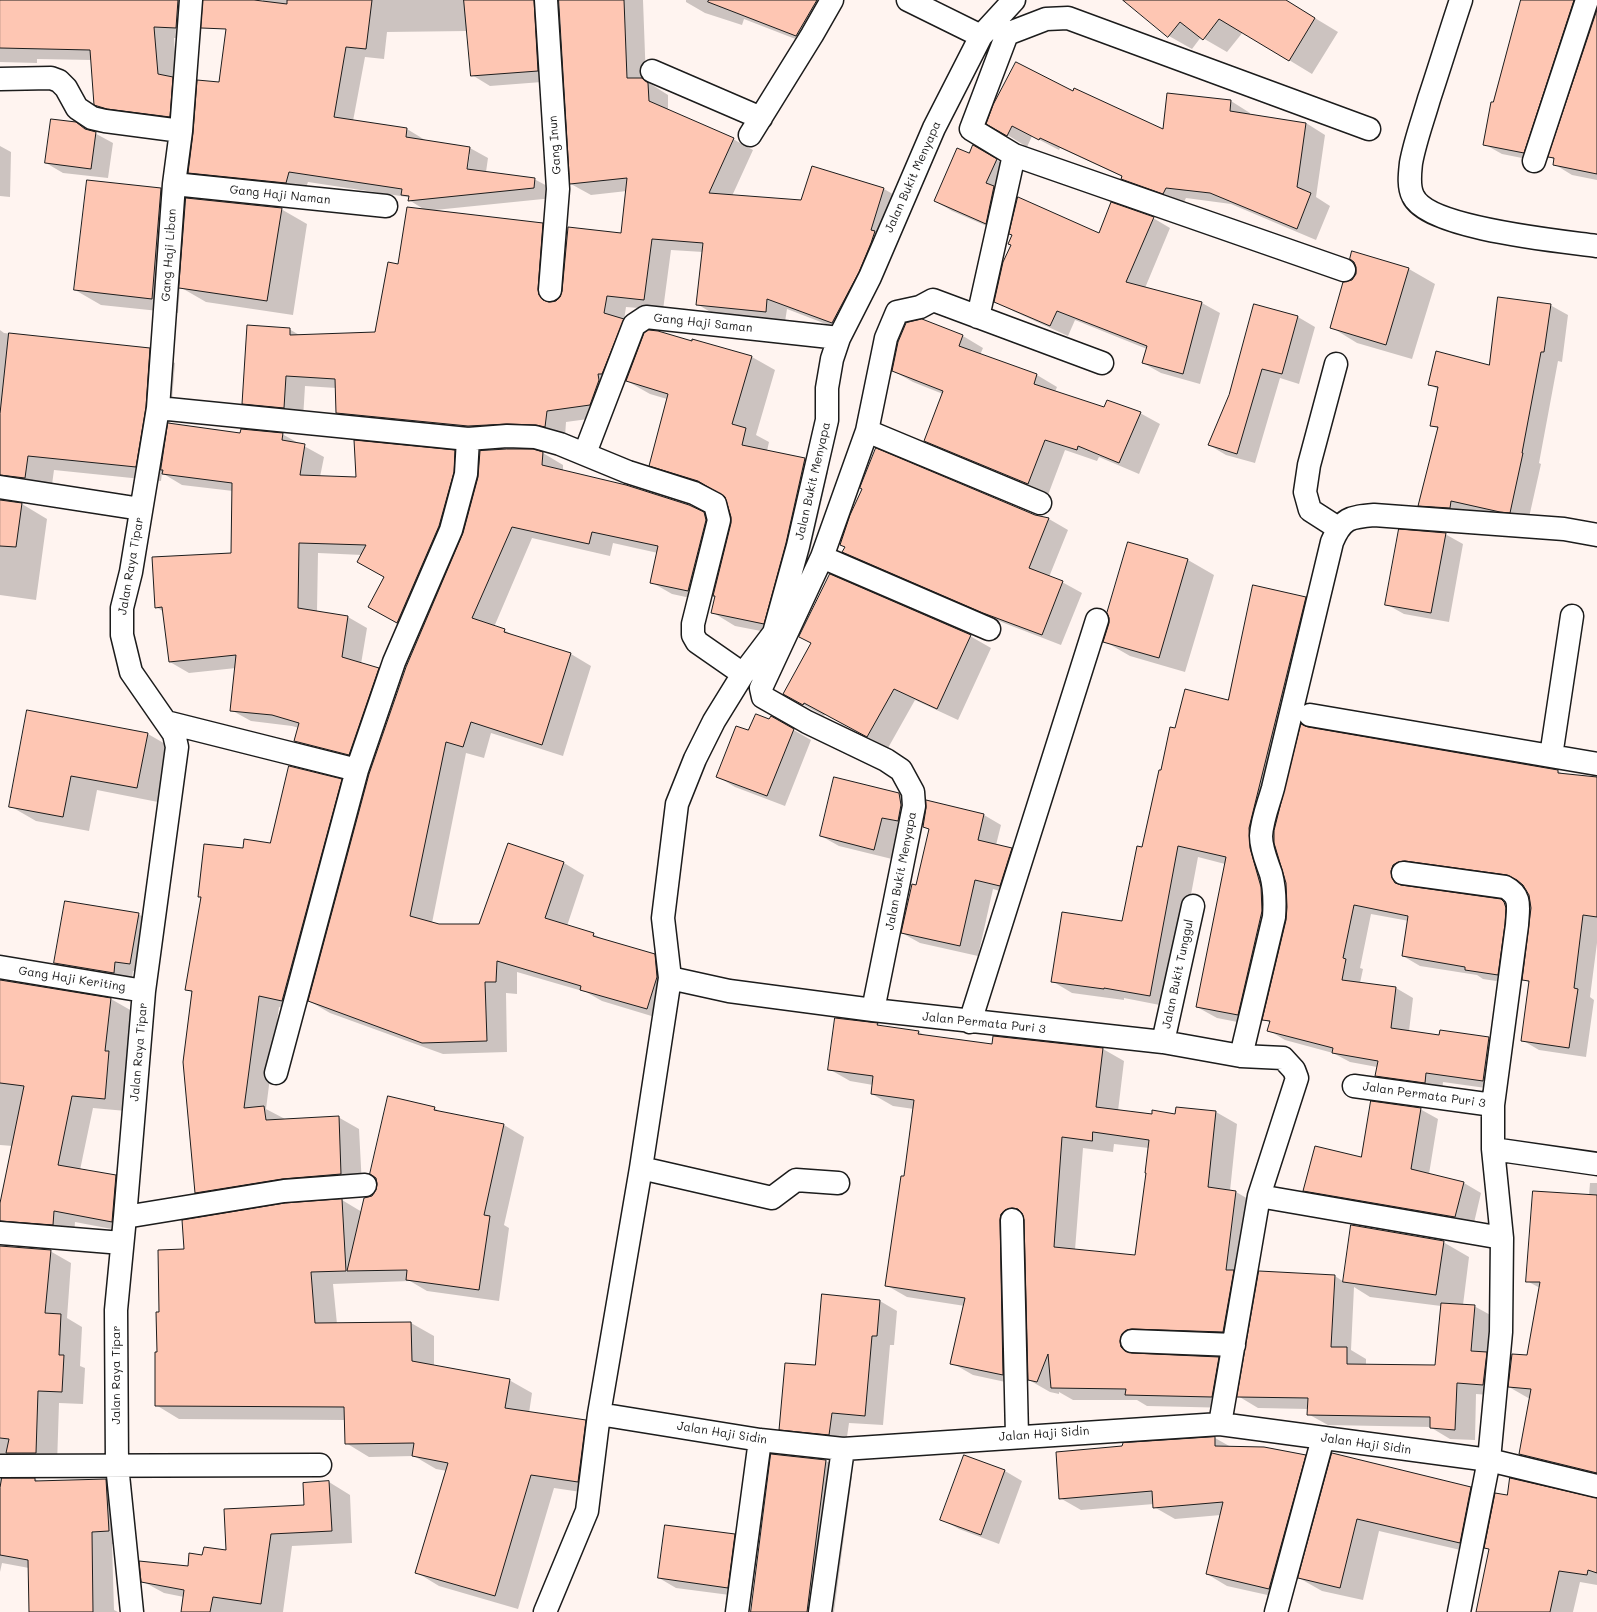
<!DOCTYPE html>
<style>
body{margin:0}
canvas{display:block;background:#fff4f0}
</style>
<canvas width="1597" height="1612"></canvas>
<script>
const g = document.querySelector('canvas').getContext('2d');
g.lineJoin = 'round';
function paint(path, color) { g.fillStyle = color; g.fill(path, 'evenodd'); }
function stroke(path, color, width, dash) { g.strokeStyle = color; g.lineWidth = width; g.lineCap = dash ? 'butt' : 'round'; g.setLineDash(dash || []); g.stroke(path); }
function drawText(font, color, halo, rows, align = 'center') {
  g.font = font + ' Mali,sans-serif'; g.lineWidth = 4; g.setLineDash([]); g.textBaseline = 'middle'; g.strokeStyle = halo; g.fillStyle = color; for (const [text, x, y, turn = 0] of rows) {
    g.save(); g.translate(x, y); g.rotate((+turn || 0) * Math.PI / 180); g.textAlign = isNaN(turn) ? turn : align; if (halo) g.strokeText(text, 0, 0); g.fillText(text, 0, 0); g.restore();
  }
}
const shadow = new Path2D(`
 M0 0H204L200 5 196 39 174 38 177 81 189 128 116 116 95 104 92 60 37 59V63L0 62Z
 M231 0 263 2V0H551L555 81 490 86 472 75 468 31 387 32 384 59 365 57 353 121 407 129 425 140V141L470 148 488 158 486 172 534 179 553 189V198L435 210 542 224 562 236 557 301 622 234 627 191 591 195 571 184 565 0H643L646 81 668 95V110L733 139 753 150 732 196 801 201 884 189 903 200 852 334 787 309 785 322 717 316 697 304 703 252 671 250 663 310 626 307 624 320 643 331 610 416 566 422 565 437 356 424 337 413 336 388 305 386 303 419 263 415 243 403 289 329 301 336 376 333 399 265 425 210 409 200V198L407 197 308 182 304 193 208 183 189 172 211 146ZM468 154H470L467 174H465Z
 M686 0H841L816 47 744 19 742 25 705 13 686 2Z
 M1142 0H1285L1338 32 1312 74 1243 32 1227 52 1201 37 1192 49 1169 36Z
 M1522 0H1597L1542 162 1502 154 1484 144Z
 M1597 13V180L1572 175 1554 164 1555 160 1550 157Z
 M1073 92 1164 130 1231 101 1250 113V115L1306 123 1325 135 1316 197 1330 206 1316 240 1231 204 1186 198 1183 204 1142 190 1122 179 1123 177 1060 148 1059 150 1032 136 1027 147 988 123Z
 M76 123 113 143 108 178 63 173 46 163Z
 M0 146 11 152 10 197 0 196Z
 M969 154 990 156 1014 170 1003 233 952 211 935 201Z
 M161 189 186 204 281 209 307 224 293 315 206 302 180 287 178 313 101 305 75 290Z
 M1153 218 1170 228 1145 288 1202 303 1220 313 1200 384 1161 373 1143 363 1147 349 1075 320 1068 336 1013 311 995 301 1099 234Z
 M1409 269 1435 284 1412 359 1357 343 1331 327Z
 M1550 305 1568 315 1562 362 1558 361 1539 463 1541 464 1528 522 1469 510 1467 518 1437 515 1420 505 1439 429 1431 425 1439 390 1429 384 1490 366Z
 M1298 317 1315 327 1299 384 1280 378 1255 463 1226 455 1209 445Z
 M922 320 963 336 983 348 980 355 1037 375 1057 387 1055 392 1104 408 1140 413 1160 424 1139 474 1099 457 1097 461 1065 450 1048 495 945 452 925 441 943 394 913 382 893 371Z
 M0 330 4 333 149 349 175 363 170 425 241 434H282L324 457 320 477 357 478 455 451 474 462 417 633 389 618 385 577 362 555 318 553 317 612 348 617 367 628 361 664 378 669 398 680 368 766 315 752 296 741 299 728 292 726 251 721 231 710 236 668 189 673 170 662 164 612 156 607 232 554 233 491 182 485 162 473 161 481 54 470 51 492 15 494 13 500V503L22 504 47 519 36 600 0 595Z
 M693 342 752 357 775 370 756 435 769 442 767 451 805 459 828 472 809 556 787 636 735 626 712 612 732 523 728 500 723 495 673 478 650 465 667 399 650 394 627 381Z
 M543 453 563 465V471L704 513 725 525 709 602 672 594 651 582 658 553 613 543 610 556 532 538 494 627 504 630 516 637 571 654 591 666 563 756 491 733 484 758 466 753 432 923 439 925H480L508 844 564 863 584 875 567 926 593 934 605 940 654 955 675 967 668 1021 602 1001 586 992 517 972V994L506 993 507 1052 443 1054 330 1013 309 1001 370 774Z
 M864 489 1035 515 1049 519 1068 530 1049 577 1062 582 1082 593 1061 645 1004 623 863 563 844 552Z
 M1445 534 1463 544 1449 622 1404 614 1386 604Z
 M1188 560 1214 575 1185 672 1130 656 1104 641 1110 624V617Z
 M1306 598 1326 609 1269 840 1258 1026 1217 1018 1197 1007 1225 864 1198 857 1170 1007 1124 998V1000L1072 993 1052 981 1123 922 1162 772 1176 729 1229 701Z
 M970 636 991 648 958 720 915 700 888 748 825 714 824 716 784 694 812 644Z
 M771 717 811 740 785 806 735 787 718 777 749 731 770 721Z
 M1308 728 1558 771 1563 774 1597 778V943L1590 997 1594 1000 1586 1057 1539 1050 1522 1040 1530 983 1523 979 1532 908 1530 895 1522 884 1422 870 1407 881 1408 887 1500 900 1518 910 1515 984 1483 979 1477 975 1420 966 1403 956 1409 921 1371 914 1360 968 1363 969 1360 983 1396 988 1413 998 1409 1031 1440 1037 1441 1031 1489 1038 1506 1048 1500 1090 1443 1082 1442 1092 1393 1086 1376 1076 1377 1067 1350 1062 1333 1053 1285 1040 1268 1030 1270 1023 1264 1019 1287 920Z
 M148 734 174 749 163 803 97 790 89 831 36 821 10 806Z
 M341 780 362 792 303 1012 279 1007 266 1109 285 1119 338 1117 359 1129 362 1186 217 1204 196 1192 193 993 186 989 202 898 199 896 243 850 271 844Z
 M899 794 917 804 900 827 892 859 839 846 821 836Z
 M927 801 984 815 1001 825 996 845 1011 849 1029 859 1017 896 993 889 978 956 920 943 902 933 917 886 930 830 924 826Z
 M138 914 156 924 148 974 133 971 131 983 73 973 56 963Z
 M0 979 4 981 111 999 132 1011 126 1062 130 1064 126 1111 93 1108 80 1170 116 1176 137 1188 133 1233 75 1222 74 1236 0 1222V1208L13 1146 0 1145Z
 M877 1024 882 1027 919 1032 926 1036 993 1045 1103 1049 1124 1061 1118 1111 1152 1116 1176 1115 1177 1108 1216 1112 1237 1124 1230 1191 1236 1192 1257 1204 1244 1344 1143 1346 1140 1353 1218 1358 1240 1370 1233 1408 1147 1406 1137 1400H1073L1059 1392V1394L1050 1392 1029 1380 1026 1222 1022 1226 1024 1386 973 1375 952 1363 965 1306 907 1297 886 1285 905 1177 914 1109 893 1106 872 1094 873 1085 850 1081 829 1069ZM1114 1144 1149 1148 1136 1256 1075 1250 1083 1148 1113 1152Z
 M434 1108 441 1112 504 1125 524 1137 504 1225 509 1228 499 1301 427 1291 410 1281 333 1284 337 1324 411 1323 434 1336V1366L509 1380 532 1393 529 1413 585 1421 608 1434 601 1495 554 1488 518 1609 439 1586 416 1572 447 1471 436 1469 414 1456 369 1457 346 1443 345 1420 179 1419 156 1405 160 1313 185 1250 286 1204 342 1200 362 1212Z
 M1420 1109 1438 1119 1429 1174 1464 1183 1481 1193 1473 1227 1322 1201 1305 1191 1362 1158Z
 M1590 1183H1597V1479L1541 1466 1520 1454 1530 1399 1509 1387 1528 1356 1540 1288 1527 1281 1589 1195Z
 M1443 1242 1469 1257 1463 1305 1474 1306 1494 1317 1503 1396 1476 1394 1475 1440 1450 1439 1430 1427 1328 1425 1308 1414V1409L1258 1408 1238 1396 1335 1276 1344 1282ZM1354 1287 1370 1297 1441 1306 1436 1366 1366 1365V1359L1351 1350Z
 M0 1246 50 1251 71 1263 67 1318 82 1327 80 1366 85 1368 83 1404 59 1403 57 1465 10 1472 8 1479H35L40 1482 106 1480 127 1493 130 1543 112 1544 114 1610 118 1612H30L29 1568 2 1563 0 1572Z
 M880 1301 897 1311 894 1345H890L883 1425 849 1423 846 1444 798 1439 780 1429 816 1366Z
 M1215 1438 1231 1447 1305 1456 1325 1467 1290 1600 1227 1586 1207 1574 1221 1515 1175 1519 1154 1507V1504L1081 1510 1060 1498Z
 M1333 1454 1471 1488 1495 1502 1508 1497 1597 1499V1585L1580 1582 1573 1612H1477L1490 1550 1484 1547 1482 1555 1379 1531 1363 1600 1322 1591 1299 1578Z
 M965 1457 1005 1471 1022 1481 999 1544 959 1529 941 1519Z
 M826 1461 852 1476 834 1612H752Z
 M329 1482 350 1495 352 1543 292 1546 283 1612H185L184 1597 164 1593 142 1581 189 1567 203 1557 227 1551 305 1506Z
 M734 1535 752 1545 745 1597 676 1588 659 1578Z`);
const building = new Path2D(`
 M0 0H178L176 28 154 27 158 74 173 77 170 117 107 109 94 105 90 50 0 48Z
 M203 0H254L287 4V0H372L366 49 346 47 334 117 407 128 406 137 470 147 467 169 535 178 534 188 408 201 409 196 401 195 402 189 289 172 286 183 188 173 193 133 197 80 219 82 226 29 201 28Z
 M464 0H534L538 71 471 76Z
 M559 0H624L627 78H642L648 83 649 101 734 138 709 193 801 200 812 166 884 188 871 230 875 231 871 243 859 272 832 323 767 299 766 312 696 305 703 243 652 239 644 300 607 296 604 313 624 319 602 374H598L599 380 590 405 547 411 545 427 536 425 507 424 468 426 336 413 335 379 286 376 284 408 242 404 247 325 290 328V335L375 332 388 262 398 264 407 207 543 223 538 289 539 295 543 300 549 302 556 301 560 297 562 291 568 227 621 233 627 178 570 184Z
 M709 0H817L796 36 708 2Z
 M1123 0H1286L1315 18 1289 61 1219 19 1203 40 1180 22 1168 37Z
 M1521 0H1574L1524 153 1483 145 1491 102H1493Z
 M1597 10V174L1553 165 1554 158 1548 157Z
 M1016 62 1073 91 1074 88 1163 129 1167 93 1231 100 1230 111 1306 123 1297 187 1311 193 1297 229 1210 193 1166 188 1163 194 1121 179 1122 176 1040 138 1039 140 1012 126 1007 136 986 124 993 105Z
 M51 119 76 122 85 129 96 132 91 169 45 163Z
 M973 145 997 159 986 183 994 186 986 224 934 201 957 148 969 153Z
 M87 180 161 188 152 299 74 290Z
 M1018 197 1099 233 1111 202 1154 217 1126 282 1202 302 1183 374 1142 363 1147 346 1057 311 1050 326 994 302 1003 262 1011 245 1008 244 1012 235 1009 234Z
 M186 198 282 208 267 301 179 288Z
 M1352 251 1409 268 1386 345 1330 328 1343 282 1352 280 1356 274V267L1354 262 1350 259Z
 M1498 297 1551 304 1544 352H1541L1522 453H1523L1510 513 1500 512 1451 501 1450 508 1418 506 1438 427 1430 426 1438 387 1428 385 1436 351 1489 365Z
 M1254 304 1298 316 1282 374 1262 369 1237 454 1208 445 1229 395Z
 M922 319 963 335 959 346 1037 374 1034 384 1104 407 1107 400 1141 412 1119 463 1078 446 1077 450 1045 440 1028 484 924 441 943 391 892 371 898 342 906 323Z
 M649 330 658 331 692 341V339L752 356 732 424 746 428 742 445 805 458 786 543 764 624 711 613 715 596H713L731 523V517L725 497 698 481 649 466 668 394 626 381 644 333Z
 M9 333 150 348 146 407 136 467 28 456 25 478 0 475V414Z
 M168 423 240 433 241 429 283 433 282 440 305 444 300 475 356 477 354 440 455 450 454 472 439 526 397 623 368 607 384 577 357 562 366 545 299 543 298 608 348 616 342 657 379 668 349 755 294 741 299 723 272 715 230 711 236 655 169 662 162 607 155 608 152 557 231 553 232 483 162 474 163 470H161Z
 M876 448 1035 515 1049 518 1029 568 1063 581 1042 635 983 613 842 552 845 547 840 545 850 515 862 489 860 488Z
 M507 449H533L543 452 542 465 626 485 689 505 704 512 706 520 688 591 650 583 658 546 592 532 589 544 512 527 472 618 505 629 504 632 571 653 542 745 471 722 463 747 446 742 410 916 439 924H479L508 843 564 862 545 918 594 933 593 936 655 954 657 977 647 1009 580 990 581 986 497 961 496 982H485L487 1041 422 1043 308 1001 369 774 406 667 463 533 478 477 480 451Z
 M0 500 22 503 16 547 0 546Z
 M1399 529 1446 533 1431 613 1385 605Z
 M1128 542 1188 559 1159 658 1103 642 1109 623V618L1107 613Z
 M830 574 971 635 937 709 894 689 867 737 804 703 803 705 783 694 811 643 799 637Z
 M1253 585 1306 597 1249 828 1250 848 1261 887 1262 911 1238 1015 1196 1007 1226 857 1178 846 1150 996 1104 988V989L1051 982 1062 912 1122 921 1137 846 1142 847 1159 770H1161L1170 727 1175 728 1185 689 1228 700Z
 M27 710 148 733 137 788 71 776 63 817 9 807Z
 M756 714 769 719 771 716 794 729 767 796 716 777 736 726 748 730Z
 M1301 724 1308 727 1558 770V773L1597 777V917L1583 915 1574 988 1578 989 1569 1048 1521 1041 1529 981 1522 980 1531 908 1529 895 1523 885 1517 880 1507 875 1405 861 1398 862 1393 865 1391 871 1392 878 1395 883 1401 885 1501 899 1504 902 1506 908 1505 924 1498 975 1465 970V967L1402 956 1408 916 1354 905 1343 958 1346 959 1342 980 1396 987 1391 1028 1439 1035 1440 1030 1489 1037 1483 1081 1426 1073 1425 1083 1375 1076 1378 1061 1332 1053 1333 1048 1267 1031 1270 1021 1262 1020 1286 920 1287 907 1286 883 1274 843V831Z
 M289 766 342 779 282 1001 259 996 244 1108 264 1106 266 1120 339 1116 341 1174 282 1179 195 1193 183 1062 192 991 185 990 201 897H198L204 844 243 848 244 839 270 843Z
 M834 777 899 793 901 805 898 821 882 818 874 850 820 836Z
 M926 800 984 814 978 840 1012 848 1000 886 975 880 960 946 901 933 912 884 916 885 929 829 923 827 926 808Z
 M65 901 139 913 130 964 115 962 114 973 54 963Z
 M0 980 111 998 105 1051H109L105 1099 72 1096 58 1165 116 1175 112 1222 54 1211 53 1225 0 1221V1203L24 1086 0 1083Z
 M835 1018 878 1023 877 1025 919 1031 918 1034 992 1044 993 1036 1103 1048 1096 1107 1152 1114V1110L1175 1114 1176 1107 1216 1111 1208 1187 1236 1191 1226 1270H1234L1223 1332 1132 1329 1127 1330 1122 1334 1120 1341 1121 1347 1125 1351 1132 1353 1219 1357 1212 1397 1125 1395 1126 1389 1051 1388 1048 1354 1037 1382 1028 1380 1024 1220 1022 1213 1018 1209 1012 1208 1005 1210 1001 1214 1000 1220 1003 1375 950 1364 965 1298 885 1286 901 1176H904L914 1100 871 1094 873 1076 828 1070ZM1093 1132 1149 1140 1145 1173H1146L1135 1255 1054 1247 1062 1137 1092 1141Z
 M388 1096 435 1107 434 1110 504 1124 484 1215 490 1216 479 1290 406 1280 407 1270 347 1271 364 1198 372 1196 376 1190 377 1184 376 1178 370 1174Z
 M1371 1101 1421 1108 1411 1169 1464 1182 1455 1217 1303 1191 1315 1146 1361 1157Z
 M1533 1191 1597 1195V1473L1519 1454 1531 1389 1508 1387 1512 1354 1527 1355 1540 1282H1526Z
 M342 1199 346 1271 311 1272 315 1323 411 1322 412 1361 510 1379 505 1408 586 1420 578 1482 531 1475 495 1596 415 1573 448 1463 412 1456 414 1443 345 1444 344 1407 155 1406V1352H157L156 1312H159L158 1250 184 1249 182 1220 285 1203Z
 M1351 1225 1444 1241 1436 1295 1343 1282Z
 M0 1246 51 1250 45 1313 61 1314 59 1355H64L62 1392 38 1391 36 1453H6L9 1439 0 1438Z
 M1259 1271 1335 1275 1331 1347H1347V1364L1435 1365 1441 1303 1475 1305 1471 1351 1487 1352 1483 1385 1457 1383 1455 1430 1430 1428V1417L1307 1415 1308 1398 1237 1397Z
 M822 1294 880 1300 877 1336H872L865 1416 832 1413 829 1435 779 1430 785 1363 815 1365Z
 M1215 1437V1446L1264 1447 1306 1455 1269 1589 1206 1574 1223 1502 1153 1508 1152 1491 1059 1499 1056 1452 1122 1446 1123 1443Z
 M1332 1453 1471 1487 1460 1543 1357 1519 1340 1588 1298 1578Z
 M771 1454 826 1460 807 1612H751Z
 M964 1455 1005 1470 981 1535 940 1520Z
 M2 1478H35V1481L106 1479 109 1531 92 1532 93 1612H29L28 1560 0 1555V1488Z
 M1510 1478 1597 1498V1573L1588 1570 1587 1575 1559 1571 1550 1612H1476L1489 1549 1484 1548 1495 1493 1507 1495Z
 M329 1481 332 1531 271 1534 261 1604 213 1597 210 1612H181L184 1590 141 1582 139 1561 188 1566 189 1553 202 1555 204 1547 226 1550 224 1509 304 1505 303 1483Z
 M665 1525 735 1534 728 1588 658 1578Z`);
const minor = new Path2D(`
 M546 0 558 189 550 290
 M908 0 981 36
 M1461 0C1450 33 1440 66 1429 99 1423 120 1415 141 1411 163 1410 173 1408 186 1413 196 1428 229 1561 241 1597 246
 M652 71 761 118
 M0 79 51 78 59 81 66 88 77 108 92 118 105 121 181 131
 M750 135 812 35 832 0
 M1014 155 971 129 1007 34 1046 19 1068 18 1369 129
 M1534 161 1587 0
 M174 184 386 206
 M978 317 1014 155 1344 270
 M1336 364 1309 465 1305 492 1310 510 1338 528
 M158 408 468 439 507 436 535 437 560 444 628 472 694 493 715 504 719 520 693 624V635L697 642 743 674
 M867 431 886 338 897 312 920 307 933 300 1102 363
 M585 453 634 325 646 317 839 338
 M0 487 141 509
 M822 557 867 431 1040 503
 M1310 715 1597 764
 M166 722 357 770
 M1551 756 1572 616
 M1403 873 1505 887C1522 896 1518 907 1517 925L1493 1105V1149L1502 1238 1501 1332 1489 1460 1459 1612
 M0 967 144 991
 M670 978 729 991 873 1010 1163 1042 1241 1056 1283 1058 1294 1070 1297 1078 1259 1196 1220 1424
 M873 1010 914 806 913 792 901 770 886 760 807 722 763 697 761 688 822 557 989 629
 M970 1022 1097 620
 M1163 1042 1193 906
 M1241 1056 1274 917C1275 903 1275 889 1271 874 1267 862 1261 849 1261 836 1262 819 1269 803 1273 788L1332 542C1342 518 1350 517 1374 515L1564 529 1597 535
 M276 1073 357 770 394 662 451 530 466 474 468 439
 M1354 1086 1493 1105
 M1493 1149 1597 1164
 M641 1168 772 1198 796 1180 838 1183
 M1259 1196 1502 1238
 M125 1217 284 1191 365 1185
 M1012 1220 1017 1436
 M0 1233 122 1243
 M1132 1341 1234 1345
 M599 1414 760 1440 843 1449 1220 1424 1489 1460 1597 1486
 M0 1466 320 1465
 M132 1612 117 1465 116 1310 125 1217 144 991 177 747 174 734 131 672 122 635V608L131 572 158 408 174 184 181 131 191 0
 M545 1612 587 1511 599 1414 641 1168 670 978 663 918 677 804 695 759 714 721 743 674 774 633 798 546 827 420V388L832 359 839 338 870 277 934 128 981 36 1014 0
 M737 1612 760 1440
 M820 1612 843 1449
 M1276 1612 1323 1438`);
const streetNames = [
 ["Gang Inun",555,145,-94],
 ["Jalan Bukit Menyapa",913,177,-66],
 ["Gang Haji Naman",280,195,6],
 ["Gang Haji Liban",169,255,-86],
 ["Gang Haji Saman",703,323,6],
 ["Jalan Bukit Menyapa",813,481,-77],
 ["Jalan Raya Tipar",131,566,-80],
 ["Jalan Bukit Menyapa",901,871,-79],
 ["Jalan Bukit Tunggul",1178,974,-78],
 ["Gang Haji Keriting",72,979,9],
 ["Jalan Permata Puri 3",984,1023,6],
 ["Jalan Raya Tipar",139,1052,-85],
 ["Jalan Permata Puri 3",1424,1095,8],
 ["Jalan Raya Tipar",116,1375,-90],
 ["Jalan Haji Sidin",722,1433,9],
 ["Jalan Haji Sidin",1044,1434,-4],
 ["Jalan Haji Sidin",1366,1444,8]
];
paint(shadow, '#0003');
paint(building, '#fec6b3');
stroke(building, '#1c1c1c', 1);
stroke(minor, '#1c1c1c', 25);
stroke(minor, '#fff', 22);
drawText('12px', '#1c1c1c', '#fff', streetNames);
</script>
